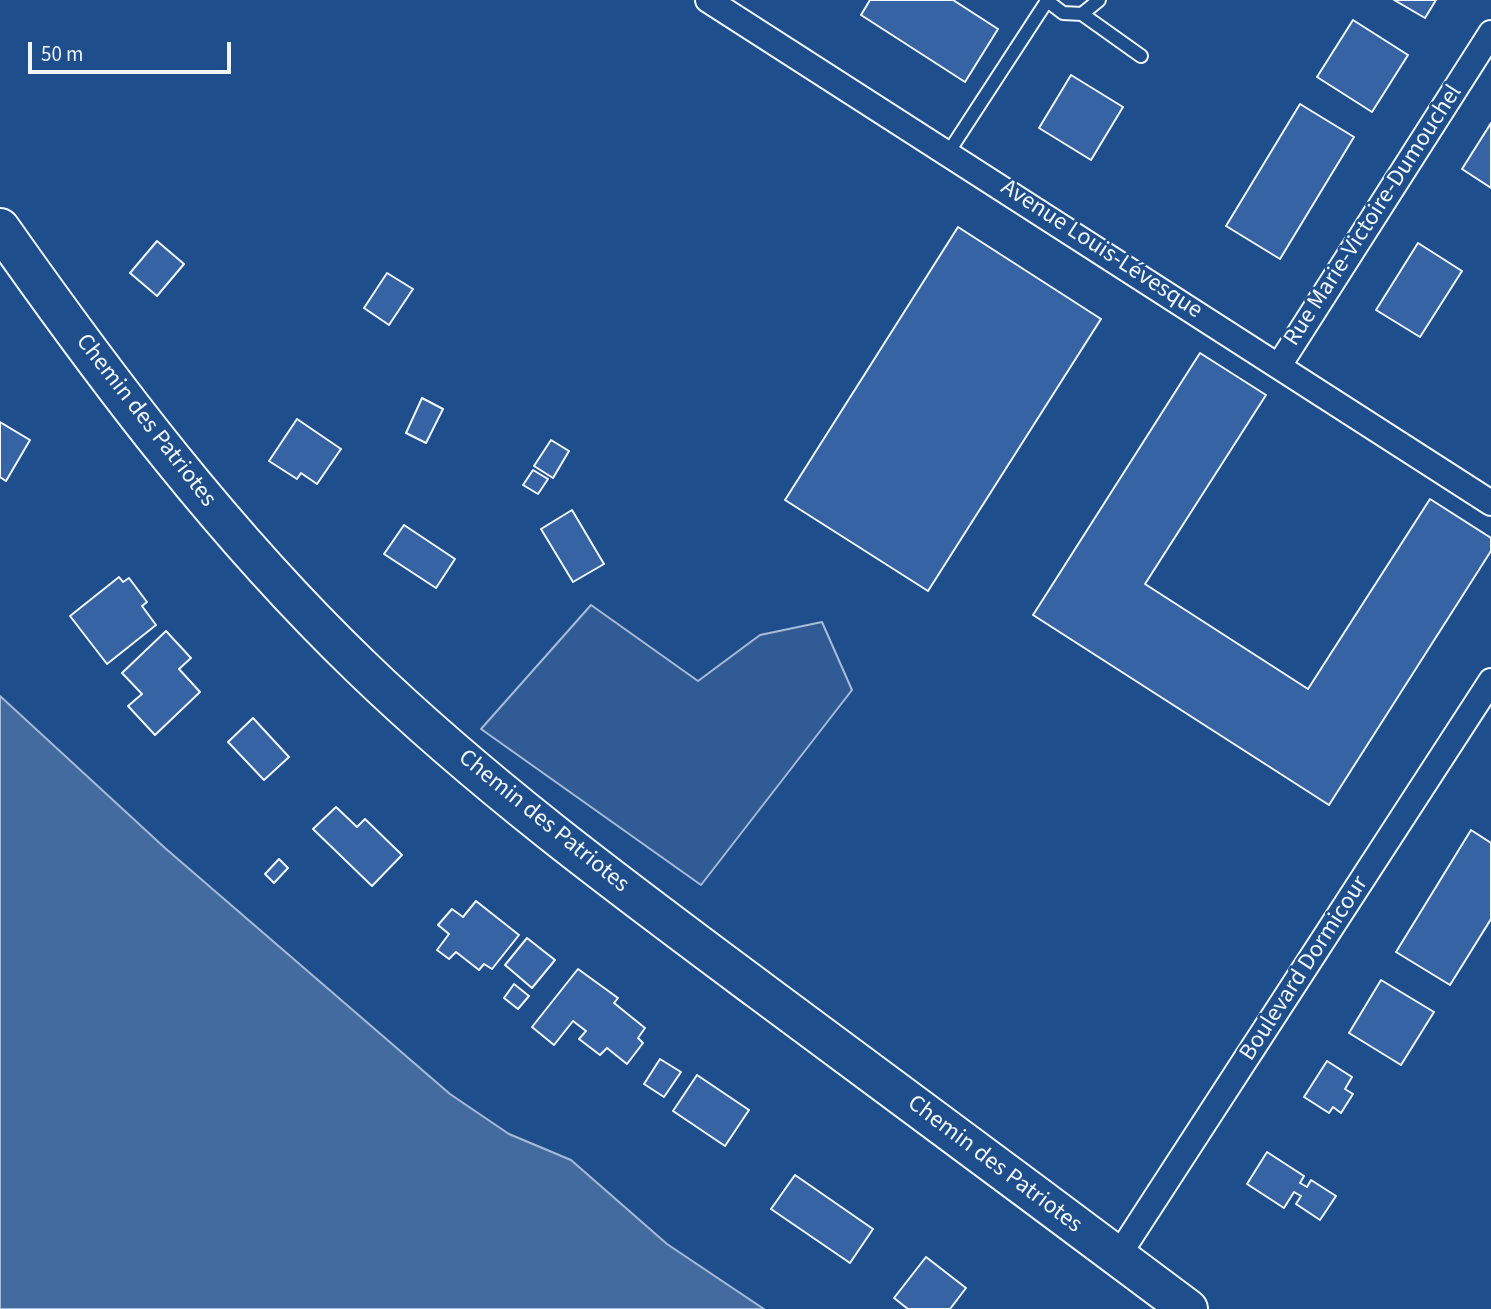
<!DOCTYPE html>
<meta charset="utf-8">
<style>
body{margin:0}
#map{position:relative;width:1491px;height:1309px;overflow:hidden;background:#1f4e8c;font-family:"Source Sans 3",sans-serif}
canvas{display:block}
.scale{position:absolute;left:28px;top:42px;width:203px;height:32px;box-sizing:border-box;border:4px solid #f2f6ff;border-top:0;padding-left:9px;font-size:21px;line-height:24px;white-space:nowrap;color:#f2f6ff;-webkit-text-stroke:5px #1f4e8c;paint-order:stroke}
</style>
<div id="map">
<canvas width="1491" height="1309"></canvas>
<div class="scale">50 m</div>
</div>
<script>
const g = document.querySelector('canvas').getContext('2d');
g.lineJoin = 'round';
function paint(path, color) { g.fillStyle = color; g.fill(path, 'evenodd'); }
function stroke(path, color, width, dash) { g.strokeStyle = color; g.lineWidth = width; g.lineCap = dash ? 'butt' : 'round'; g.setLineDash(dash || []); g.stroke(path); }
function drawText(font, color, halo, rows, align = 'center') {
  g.font = font + ' "Source Sans 3",sans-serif'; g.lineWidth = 5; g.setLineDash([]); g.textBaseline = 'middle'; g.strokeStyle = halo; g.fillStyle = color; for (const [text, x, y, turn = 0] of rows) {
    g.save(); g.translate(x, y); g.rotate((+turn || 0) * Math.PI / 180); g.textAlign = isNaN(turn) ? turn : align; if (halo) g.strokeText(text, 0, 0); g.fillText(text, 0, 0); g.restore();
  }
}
const built = new Path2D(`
 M591 605 698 681 760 635 822 622 852 690 701 885 481 729Z`);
const water = new Path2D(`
 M0 696 165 848 450 1094 509 1134 571 1160 667 1244 764 1309H0Z`);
const building = new Path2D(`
 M870 0H953L998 29 965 82 861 15Z
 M1394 0H1436L1425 18Z
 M1353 20 1408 55 1372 112 1317 77Z
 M1071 75 1123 107 1091 160 1039 128Z
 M1300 104 1354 137 1280 259 1226 226Z
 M1491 123V188L1462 169Z
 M958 227 1101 319 928 591 785 500Z
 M157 241 184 264 157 296 130 273Z
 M1418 243 1462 271 1420 337 1376 310Z
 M387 273 413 289 389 325 364 308Z
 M1200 353 1266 395 1145 584 1308 689 1430 499 1491 538V551L1329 805 1033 615Z
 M422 398 443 409 426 443 406 433Z
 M297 419 341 449 317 484 301 473 297 479 269 461Z
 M0 422 30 440 6 481 0 477Z
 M551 440 569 451 553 478 534 466Z
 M533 470 548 479 538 494 523 485Z
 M572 510 604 564 573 582 541 529Z
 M404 525 455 559 436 588 384 554Z
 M119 577 123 582 129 578 147 602 142 606 156 625 107 664 70 616Z
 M166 631 191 658 179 669 200 692 155 735 128 706 142 694 122 673Z
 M253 718 289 757 264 780 228 742Z
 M336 807 357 827 365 819 402 855 372 886 313 829Z
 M1471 830 1491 843V919L1450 985 1396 952Z
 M279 859 288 868 274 883 265 874Z
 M476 901 519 935 492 969 484 964 479 970 456 952 449 959 437 950 449 934 438 925 452 909 463 917Z
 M527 938 555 960 532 988 505 965Z
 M578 969 618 998 614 1003 645 1028 638 1038 643 1043 627 1064 607 1048 600 1055 579 1039 586 1031 573 1021 554 1045 532 1027Z
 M1381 980 1434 1012 1401 1065 1349 1033Z
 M514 984 529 996 518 1009 504 998Z
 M660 1059 681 1072 664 1097 644 1084Z
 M1327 1061 1352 1077 1345 1089 1353 1094 1341 1113 1333 1107 1329 1113 1304 1097Z
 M697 1075 749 1110 725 1146 673 1111Z
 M1267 1152 1304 1176 1300 1183 1307 1187 1311 1180 1336 1196 1320 1220 1296 1204 1301 1196 1294 1192 1284 1208 1247 1184Z
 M795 1175 873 1229 850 1263 771 1209Z
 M926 1257 966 1288 950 1309H908L894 1298Z`);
const lane = new Path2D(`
 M1046 0 1063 13 1082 14 1099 0
 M1082 14 1141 56
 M948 153 1047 1`);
const street = new Path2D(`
 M708 0 1491 503
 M1280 364 1491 33
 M1118 1256 1491 681`);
const primary = new Path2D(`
 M0 228C109 383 224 535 361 667 483 785 621 887 758 989 901 1095 1045 1202 1188 1309`);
const streetNames = [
 ["Rue Marie-Victoire-Dumouchel",1374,216,-57],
 ["Avenue Louis-Lévesque",1101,250,33],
 ["Chemin des Patriotes",145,421,52],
 ["Chemin des Patriotes",543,822,39],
 ["Boulevard Dormicour",1305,969,-57],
 ["Chemin des Patriotes",994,1165,37]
];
paint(built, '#305b95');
stroke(built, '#a8bbd7', 2);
paint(water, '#446ba0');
stroke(water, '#a8bbd7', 2);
paint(building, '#3563a3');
stroke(building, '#f2f6ff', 2);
stroke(lane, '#f2f6ff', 16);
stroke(street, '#f2f6ff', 28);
stroke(primary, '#f2f6ff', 42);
stroke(lane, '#1f4e8c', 12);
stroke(street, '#1f4e8c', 24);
stroke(primary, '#1f4e8c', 38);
drawText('24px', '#f2f6ff', '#1f4e8c', streetNames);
</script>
